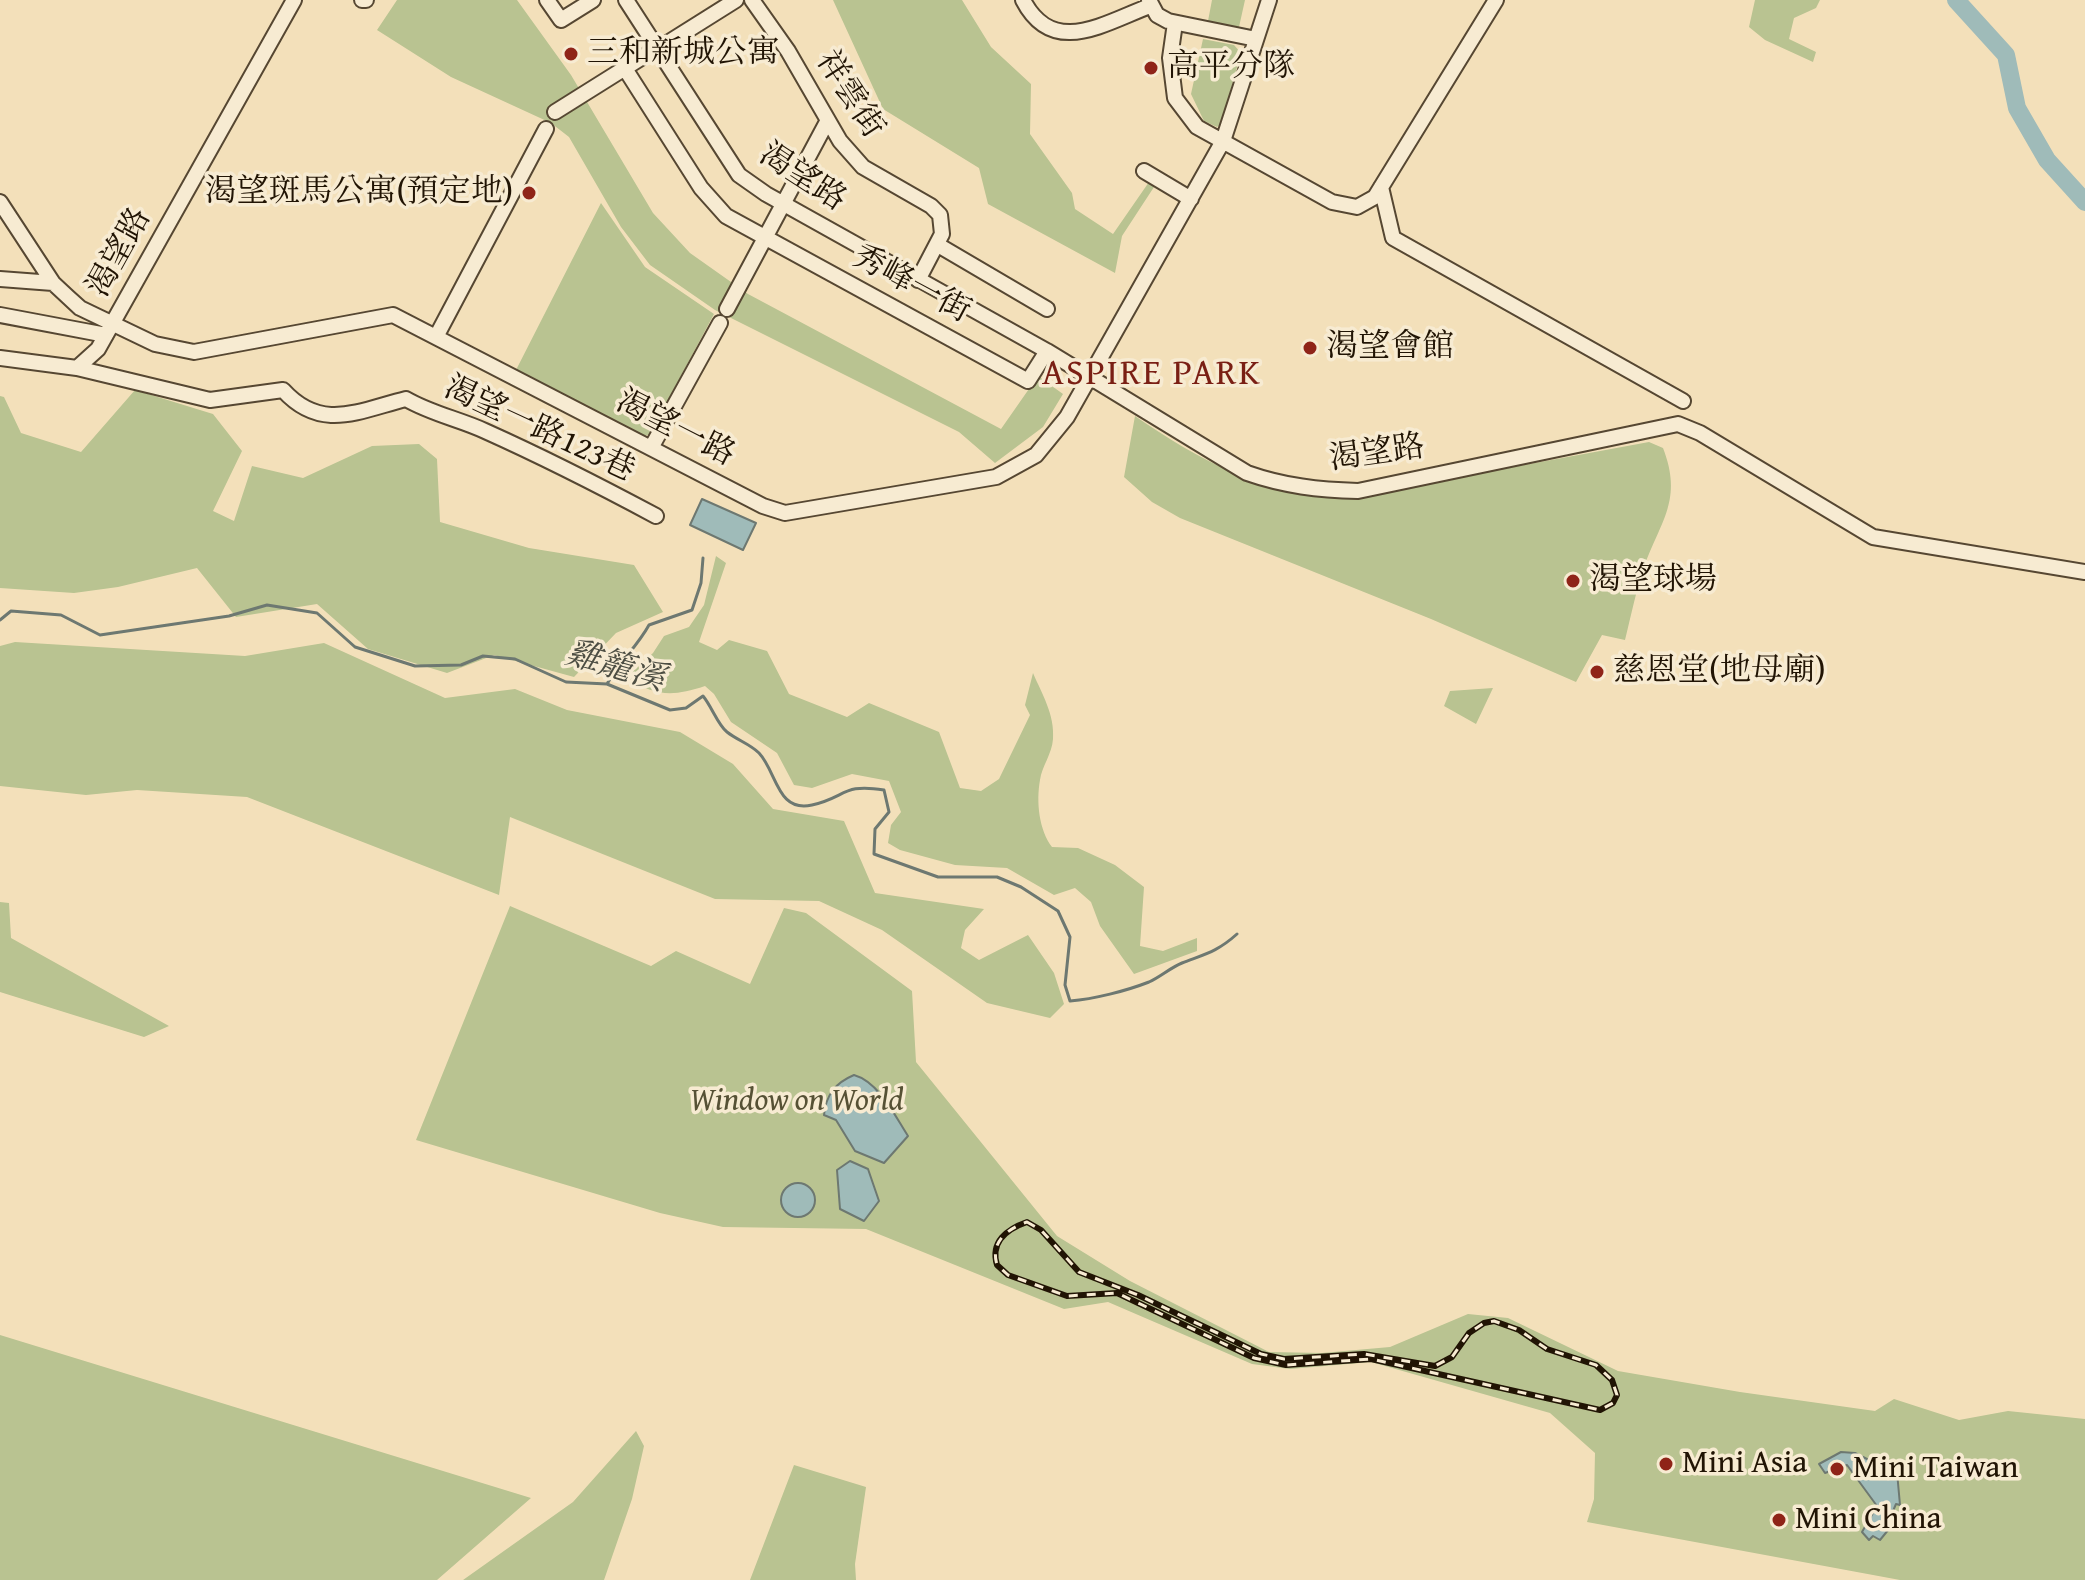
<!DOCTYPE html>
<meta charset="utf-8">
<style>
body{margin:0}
canvas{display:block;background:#f3e0ba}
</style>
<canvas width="2085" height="1580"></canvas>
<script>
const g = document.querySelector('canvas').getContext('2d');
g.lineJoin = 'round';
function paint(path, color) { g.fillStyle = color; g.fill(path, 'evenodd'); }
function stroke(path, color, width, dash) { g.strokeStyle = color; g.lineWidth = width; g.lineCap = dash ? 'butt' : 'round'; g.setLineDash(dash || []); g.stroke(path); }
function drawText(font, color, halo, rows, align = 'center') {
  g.font = font + ' "Gentium Book Plus","Noto Serif TC",serif'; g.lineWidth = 7; g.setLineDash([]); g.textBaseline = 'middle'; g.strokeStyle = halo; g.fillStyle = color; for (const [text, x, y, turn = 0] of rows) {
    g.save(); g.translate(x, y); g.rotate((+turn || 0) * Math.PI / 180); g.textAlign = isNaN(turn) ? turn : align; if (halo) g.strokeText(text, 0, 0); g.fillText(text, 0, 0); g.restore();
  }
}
const green = new Path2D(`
 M397 0H517L571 75 653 213 690 253 748 294 1001 429 1038 376 1063 394 1043 427 995 463 959 432 715 310 650 265 621 227 569 137 551 123 451 77 377 30Z
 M833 0H962L991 47 1031 84 1030 134 1072 193 1075 209 1113 234 1149 182 1154 187 1122 236 1115 273 988 204 979 168 883 109Z
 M1212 0H1245L1239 27 1208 21Z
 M1755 0H1820L1816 8 1794 18 1789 39 1816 52 1813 62 1765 40 1749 27Z
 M1203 39 1234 45 1241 53 1221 124 1217 127 1204 121 1191 94Z
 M601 203 645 267 714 314 650 434 645 436 516 370Z
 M135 390 213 414 242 451 213 511 234 521 252 466 303 478 372 446 419 444 437 459 440 522 529 548 634 565 663 612 616 633 574 677 494 655 447 673 368 649 317 604 236 617 197 568 118 587 74 593 0 588V396L4 397 21 433 81 452Z
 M1135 416C1197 459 1268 498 1345 498L1649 442 1663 448C1683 500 1661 520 1644 567 1636 591 1631 616 1625 640L1602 635 1576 682 1431 619 1180 518 1152 502 1124 477Z
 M716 556 726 563 699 642 717 650 729 640 767 651 789 694 847 717 869 703 939 732 960 788 981 791 999 779 1030 715 1025 705 1033 673C1042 694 1055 715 1053 739 1052 754 1042 766 1040 780 1036 802 1039 830 1052 847L1078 848 1115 865 1144 887 1140 946 1163 951 1197 938V951L1134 974 1100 926 1091 902 1075 888 1054 895 1007 868 955 865 900 850 888 843 891 825 901 812 889 781 852 774 812 788 794 785 777 753 731 722 714 694 705 686C672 697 656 696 626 678L653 653 664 636 689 627 704 605Z
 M15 642 245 656 324 643 445 698 515 689 567 710 680 732 733 764 773 809 844 821 875 893 984 909 965 930 961 948 979 960 1028 935 1054 973 1064 1004 1050 1018 987 1003 882 930 819 901 715 899 510 817 499 895 247 797 137 790 86 795 0 786V646Z
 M1493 688 1476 724 1444 706 1450 691Z
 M0 902 9 903 11 938 169 1026 144 1037 0 992Z
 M510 906 651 966 676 951 750 984 784 908 806 913 912 991 916 1062 1057 1236 1130 1281 1269 1352 1322 1353 1390 1347 1468 1314 1508 1318 1618 1371 1740 1392 1875 1411 1894 1399 1959 1420 2008 1411 2085 1419V1580H1900L1587 1522 1594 1499 1595 1453 1550 1413 1371 1362 1290 1369 1252 1364 1108 1302 1064 1309 866 1229 723 1227 660 1213 416 1140Z
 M0 1335 531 1498 437 1580H0Z
 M636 1431 644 1446 632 1499 604 1580H463L573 1502Z
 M794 1465 866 1487 855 1564 856 1580H750Z`);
const water = new Path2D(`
 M702 499 756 523 743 550 690 525Z
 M854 1075C879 1082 895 1116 908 1136L884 1163 855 1151 836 1120 824 1115C826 1095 835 1083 854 1075Z
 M850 1161 868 1169 879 1201 864 1221 840 1209 837 1170Z
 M781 1200a17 17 0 1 1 34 0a17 17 0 1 1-34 0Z
 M1841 1452 1855 1453 1869 1460 1875 1455 1897 1472 1900 1505 1896 1504 1893 1511 1902 1513 1880 1540 1873 1536 1869 1540 1862 1532 1877 1506 1847 1465 1825 1473 1819 1464Z`);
const stream = new Path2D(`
 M0 620 11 611 61 615 100 635 229 616 267 605 317 613 355 647 415 666 461 665 483 656 515 659 566 682 607 684 670 710 686 708 703 696C712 707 718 725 727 732 737 740 750 744 759 753 777 772 777 813 812 805 847 797 842 783 884 790L889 812 875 829 874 854 938 877H997L1021 887 1058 911 1070 937 1065 985 1070 1001C1094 999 1126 991 1149 982 1160 977 1170 968 1182 963 1205 954 1217 952 1237 934
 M607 684C619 662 637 647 649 625L692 610 701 583 703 558`);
const river = new Path2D(`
 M1956 0 2006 55 2017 108 2047 160 2085 202`);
const minor = new Path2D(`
 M362 0H366
 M547 0 561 20 593 0
 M626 0 739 175 766 194 1047 351 1247 473C1284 486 1319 490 1358 491L1678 424 1700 433 1873 537 2085 572
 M752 0 788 51 840 141 863 167 931 206 940 215 942 234 918 280
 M1023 0C1053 58 1104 23 1150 6
 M1149 0 1157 15 1168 21 1256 39
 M1175 23 1170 58 1175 98 1197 127 1332 202 1357 207 1375 197 1496 0
 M658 49 736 0
 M624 67 701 188 726 216 1028 381 1047 351
 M555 112 657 48
 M1144 171 1191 199
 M1381 187 1393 238 1683 401
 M0 202 53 283 68 297 80 308 155 344 194 352 393 315 763 506 785 513 996 477 1036 455 1067 417 1223 141 1269 0
 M938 245 1047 309
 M0 279 53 283
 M727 309 828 120
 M0 315 106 335
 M436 337 546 129
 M0 358 77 368 98 349 294 0
 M77 368 210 400 283 390C321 432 358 411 406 399 432 414 459 419 485 431 543 457 600 486 656 516
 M651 448 720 323`);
const rail = new Path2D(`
 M1027 1222 1041 1230 1079 1272 1138 1295 1261 1354 1284 1359 1364 1354 1435 1366 1452 1357 1469 1333 1484 1323 1494 1321 1519 1330 1547 1349 1596 1365 1612 1380 1617 1395 1613 1403 1600 1410 1371 1359 1286 1365 1254 1358 1117 1293 1067 1296 1008 1275 997 1265C990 1242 1007 1229 1027 1222Z`);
const markers = [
 [571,54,8,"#8f2418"],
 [1151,68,8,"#8f2418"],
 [529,193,8,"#8f2418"],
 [1310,348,8,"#8f2418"],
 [1573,581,8,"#8f2418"],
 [1597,672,8,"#8f2418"],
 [1666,1464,8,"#8f2418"],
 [1837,1469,8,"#8f2418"],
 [1779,1520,8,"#8f2418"]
];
const poiNames = [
 ["三和新城公寓",587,54],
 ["高平分隊",1167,68],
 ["渴望斑馬公寓(預定地)",513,193,"right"],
 ["渴望會館",1326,348],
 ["渴望球場",1589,581],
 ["慈恩堂(地母廟)",1613,672],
 ["Mini Asia",1682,1464],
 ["Mini Taiwan",1853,1469],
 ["Mini China",1795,1520]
];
const streetNames = [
 ["祥雲街",849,95,57],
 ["渴望路",802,178,33],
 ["渴望路",120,253,-61],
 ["秀峰一街",911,285,28],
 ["渴望一路",675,429,27],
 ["渴望一路123巷",539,430,25],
 ["渴望路",1377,454,-8]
];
const parkNames = [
 ["Window on World",797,1102]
];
const waterNames = [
 ["雞籠溪",615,668,16]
];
const quarterNames = [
 ["ASPIRE PARK",1152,375]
];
paint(green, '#b9c391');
paint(water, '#9fbbb9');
stroke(water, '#6d7871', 2);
stroke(stream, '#6d7871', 3);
stroke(river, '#9fbbb9', 18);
stroke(minor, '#564732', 18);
stroke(minor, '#f7ebd2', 14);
stroke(rail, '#211404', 6);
stroke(rail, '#f7ebd2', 3, [9]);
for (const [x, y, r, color] of markers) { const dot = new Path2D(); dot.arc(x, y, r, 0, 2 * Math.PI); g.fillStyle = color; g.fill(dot); stroke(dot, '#f7ebd2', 3); }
drawText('32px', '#211404', '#f7ebd2', poiNames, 'left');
drawText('32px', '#211404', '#f7ebd2', streetNames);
drawText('italic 32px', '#565135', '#f7ebd2', parkNames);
drawText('italic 34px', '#4d4e43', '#f7ebd2', waterNames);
g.letterSpacing = '2px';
drawText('36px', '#7a1f14', '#f7ebd2', quarterNames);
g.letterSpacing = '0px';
</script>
